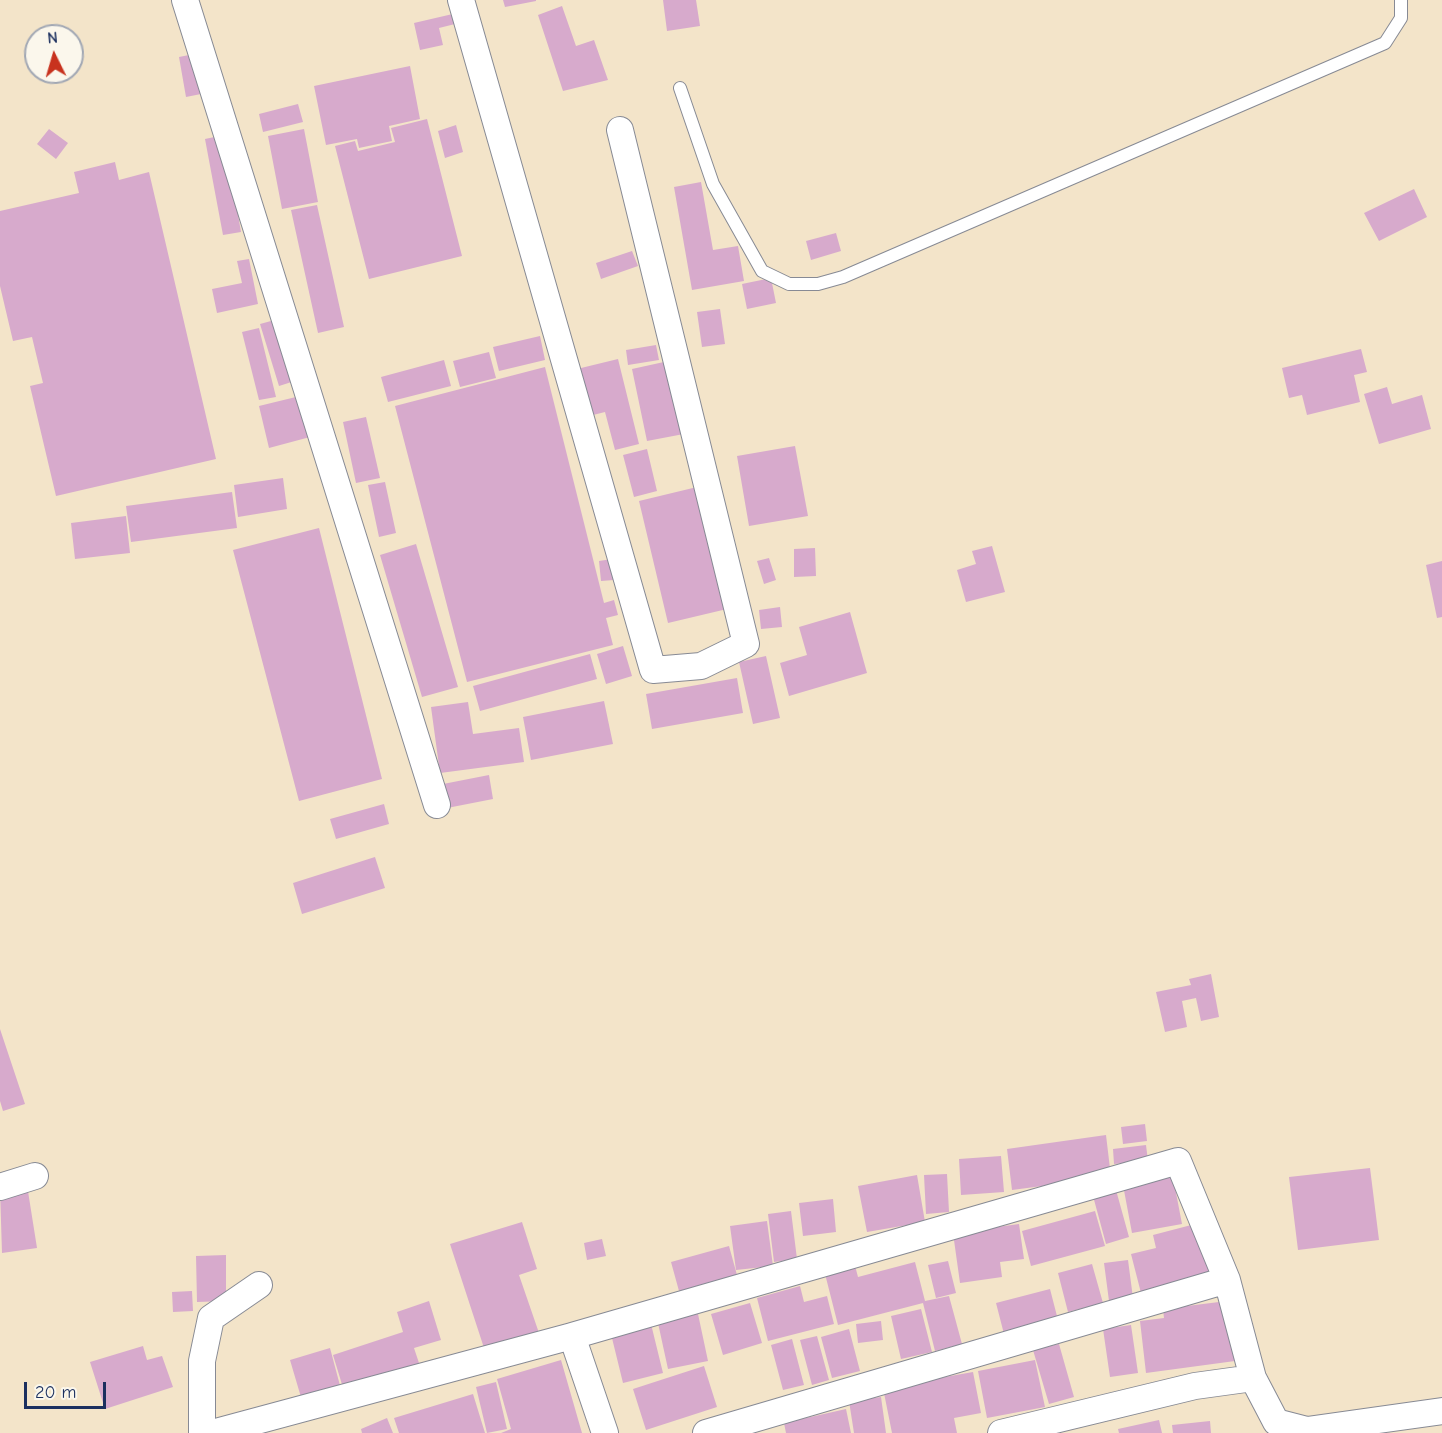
<!DOCTYPE html>
<style>
body{margin:0}
#map{position:relative;width:1442px;height:1433px;overflow:hidden;background:#f3e4c9;font-family:"Comic Neue",sans-serif}
canvas{display:block}
.north{position:absolute;left:24px;top:24px;width:60px;height:60px;box-sizing:border-box;background:#fbf7ec;border:2px solid #a1a7b3;border-radius:50%;rotate:355deg;font-size:16px;font-weight:700;line-height:24px;text-align:center;color:#1b2f5e}
.north::after{content:'';display:block;margin:auto;width:21px;height:27px;background:#c8321e;clip-path:polygon(50% 0,100% 100%,50% 72%,0 100%)}
.scale{position:absolute;left:24px;top:1382px;width:82px;height:27px;box-sizing:border-box;border:3px solid #1b2f5e;border-top:0;padding-left:8px;font-size:18px;line-height:21px;white-space:nowrap;color:#1b2f5e;-webkit-text-stroke:4px #fbf7ec;paint-order:stroke}
</style>
<div id="map">
<canvas width="1442" height="1433"></canvas>
<div class="north">N</div>
<div class="scale">20 m</div>
</div>
<script>
const g = document.querySelector('canvas').getContext('2d');
g.lineJoin = 'round';
function paint(path, color) { g.fillStyle = color; g.fill(path, 'evenodd'); }
function stroke(path, color, width, dash) { g.strokeStyle = color; g.lineWidth = width; g.lineCap = dash ? 'butt' : 'round'; g.setLineDash(dash || []); g.stroke(path); }
const building = new Path2D(`
 M503 0H536V1L505 7Z
 M663 0H696L700 26 667 31Z
 M562 6 576 46 594 40 608 80 563 91 538 15Z
 M457 13 459 23 439 28 443 45 420 50 414 23Z
 M194 54 201 94 186 97 179 57Z
 M410 66 420 119 389 126 392 141 359 148 357 139 326 145 314 86Z
 M298 104 303 122 263 132 259 114Z
 M427 119 462 256 369 279 335 146 355 141 358 151 395 142 391 128Z
 M456 125 463 152 445 158 438 131Z
 M49 129 68 143 56 159 37 144Z
 M304 129 318 202 282 209 268 136Z
 M224 135 241 232 223 235 205 139Z
 M115 162 119 180 149 172 216 459 56 496 30 386 43 383 32 337 13 341 0 286V211L79 193 74 172Z
 M701 182 713 250 738 246 744 281 692 290 674 187Z
 M1414 189 1427 217 1379 241 1364 213Z
 M317 205 344 327 318 333 291 210Z
 M836 233 841 251 811 260 806 241Z
 M632 251 638 266 601 279 596 263Z
 M249 259 258 304 217 313 212 289 242 283 237 261Z
 M771 278 776 303 747 309 742 284Z
 M720 309 725 344 702 347 697 312Z
 M282 318 301 379 279 386 260 324Z
 M259 328 276 397 259 400 242 332Z
 M540 336 545 360 499 371 493 347Z
 M656 345 659 360 628 365 626 350Z
 M1361 349 1367 372 1354 375 1360 402 1307 415 1302 395 1289 398 1282 368Z
 M489 352 496 378 460 387 453 361Z
 M618 359 639 444 615 450 605 412 589 416 577 369Z
 M444 360 451 386 388 402 381 377Z
 M673 360 689 433 647 441 632 369Z
 M545 367 604 603 614 600 618 615 606 618 613 645 467 682 395 406Z
 M1387 387 1392 404 1422 395 1431 429 1379 444 1364 394Z
 M300 396 310 437 269 448 259 406Z
 M366 417 380 478 356 483 343 422Z
 M795 446 808 516 749 526 737 456Z
 M647 449 657 491 634 497 623 455Z
 M283 478 287 509 238 517 234 485Z
 M385 482 396 533 379 537 368 485Z
 M697 487 727 609 668 623 639 501Z
 M232 492 237 528 131 542 126 506Z
 M126 516 130 553 75 559 71 523Z
 M319 528 382 779 299 801 233 550Z
 M416 544 458 687 422 697 380 555Z
 M992 546 1005 592 966 602 957 570 976 564 972 551Z
 M815 548 816 576 794 577V549Z
 M769 558 776 580 764 584 757 561Z
 M612 559 614 580 601 581 599 561Z
 M1442 561V617L1437 618 1426 565Z
 M780 607 782 627 761 629 759 610Z
 M850 612 867 673 789 696 780 663 807 655 799 627Z
 M623 646 632 676 606 684 597 654Z
 M590 654 597 679 480 711 473 686Z
 M766 656 780 718 753 724 739 662Z
 M737 678 743 713 652 729 646 694Z
 M604 701 613 744 531 760 523 717Z
 M468 702 473 734 519 728 524 762 440 773 431 707Z
 M489 775 493 799 442 809 438 785Z
 M384 804 389 824 336 839 330 819Z
 M375 857 385 888 302 914 293 883Z
 M1211 974 1219 1017 1201 1021 1196 998 1182 1001 1187 1027 1165 1032 1156 992 1191 985 1189 979Z
 M0 1029 25 1104 3 1111 0 1101Z
 M1145 1124 1147 1141 1123 1144 1121 1127Z
 M1106 1135 1111 1177 1012 1190 1007 1149Z
 M1146 1145 1148 1161 1114 1164 1113 1149Z
 M1001 1156 1004 1192 961 1195 959 1159Z
 M1370 1168 1379 1240 1298 1250 1289 1177Z
 M947 1174 949 1212 926 1214 924 1175Z
 M917 1175 925 1222 867 1232 858 1186Z
 M1173 1177 1182 1224 1132 1233 1123 1185Z
 M27 1185 37 1248 2 1253 0 1189Z
 M1116 1190 1129 1237 1106 1244 1093 1196Z
 M833 1199 836 1232 803 1236 799 1203Z
 M791 1211 797 1259 774 1262 768 1214Z
 M1095 1211 1105 1246 1031 1266 1022 1231Z
 M767 1221 773 1266 736 1270 730 1226Z
 M522 1222 537 1269 519 1275 539 1333 485 1351 450 1244Z
 M1199 1223 1212 1274 1141 1293 1131 1254 1156 1248 1153 1235Z
 M1019 1224 1024 1259 1000 1262 1002 1277 960 1283 953 1233Z
 M602 1239 606 1256 587 1260 584 1243Z
 M729 1246 737 1275 679 1291 671 1262Z
 M226 1255V1301L197 1302 196 1256Z
 M853 1258 858 1277 915 1262 925 1301 949 1296 962 1344 935 1351 923 1303 838 1325 823 1266Z
 M1128 1260 1133 1298 1109 1301 1104 1263Z
 M948 1261 956 1293 936 1298 928 1265Z
 M1092 1264 1103 1303 1068 1312 1058 1273Z
 M800 1286 804 1302 827 1296 834 1324 768 1341 757 1298Z
 M1050 1289 1058 1320 1004 1334 996 1303Z
 M192 1291 193 1311 173 1312 172 1292Z
 M429 1301 441 1340 414 1348 420 1366 344 1391 333 1355 403 1332 397 1312Z
 M1227 1301 1235 1361 1146 1373 1140 1321 1164 1318 1163 1309Z
 M750 1303 762 1343 723 1355 711 1314Z
 M921 1309 932 1352 901 1359 891 1316Z
 M698 1314 708 1361 668 1369 658 1323Z
 M881 1321 883 1340 858 1343 856 1324Z
 M651 1324 663 1373 623 1383 611 1334Z
 M1131 1325 1138 1373 1110 1377 1103 1329Z
 M849 1329 860 1371 832 1378 821 1337Z
 M817 1336 829 1380 812 1385 800 1340Z
 M792 1339 804 1385 783 1390 771 1345Z
 M1059 1344 1074 1397 1049 1404 1033 1350Z
 M143 1346 147 1360 162 1356 173 1387 105 1409 90 1362Z
 M330 1348 342 1393 303 1404 290 1360Z
 M561 1360 582 1433H501L511 1429 497 1379Z
 M1035 1360 1045 1407 987 1418 978 1371Z
 M704 1366 717 1407 646 1430 633 1389Z
 M973 1372 981 1413 954 1418 957 1433H892L883 1388Z
 M496 1382 507 1429 487 1433 476 1387Z
 M473 1394 485 1433H399L394 1418Z
 M881 1397 886 1433H854L849 1401Z
 M846 1409 851 1433H786L784 1423Z
 M387 1418 393 1433H362L361 1429Z
 M1159 1420 1162 1433H1119L1118 1429Z
 M1210 1421 1211 1433H1173L1172 1425Z`);
const lane = new Path2D(`
 M680 88 713 184 762 271 789 284H818L843 277 1385 43 1401 18V0`);
const street = new Path2D(`
 M185 0 437 805
 M461 0 653 670 701 666 746 644 620 130
 M0 1187 35 1176
 M572 1336 1178 1161 1227 1280 1253 1378
 M202 1433V1361L211 1318 259 1285
 M212 1433 572 1336 605 1433
 M706 1433 1227 1280
 M1001 1433 1195 1386 1253 1378 1276 1422 1307 1430 1442 1411`);
paint(building, '#d7aacc');
stroke(lane, '#878a94', 14);
stroke(street, '#878a94', 28);
stroke(lane, '#fff', 12);
stroke(street, '#fff', 26);
</script>
